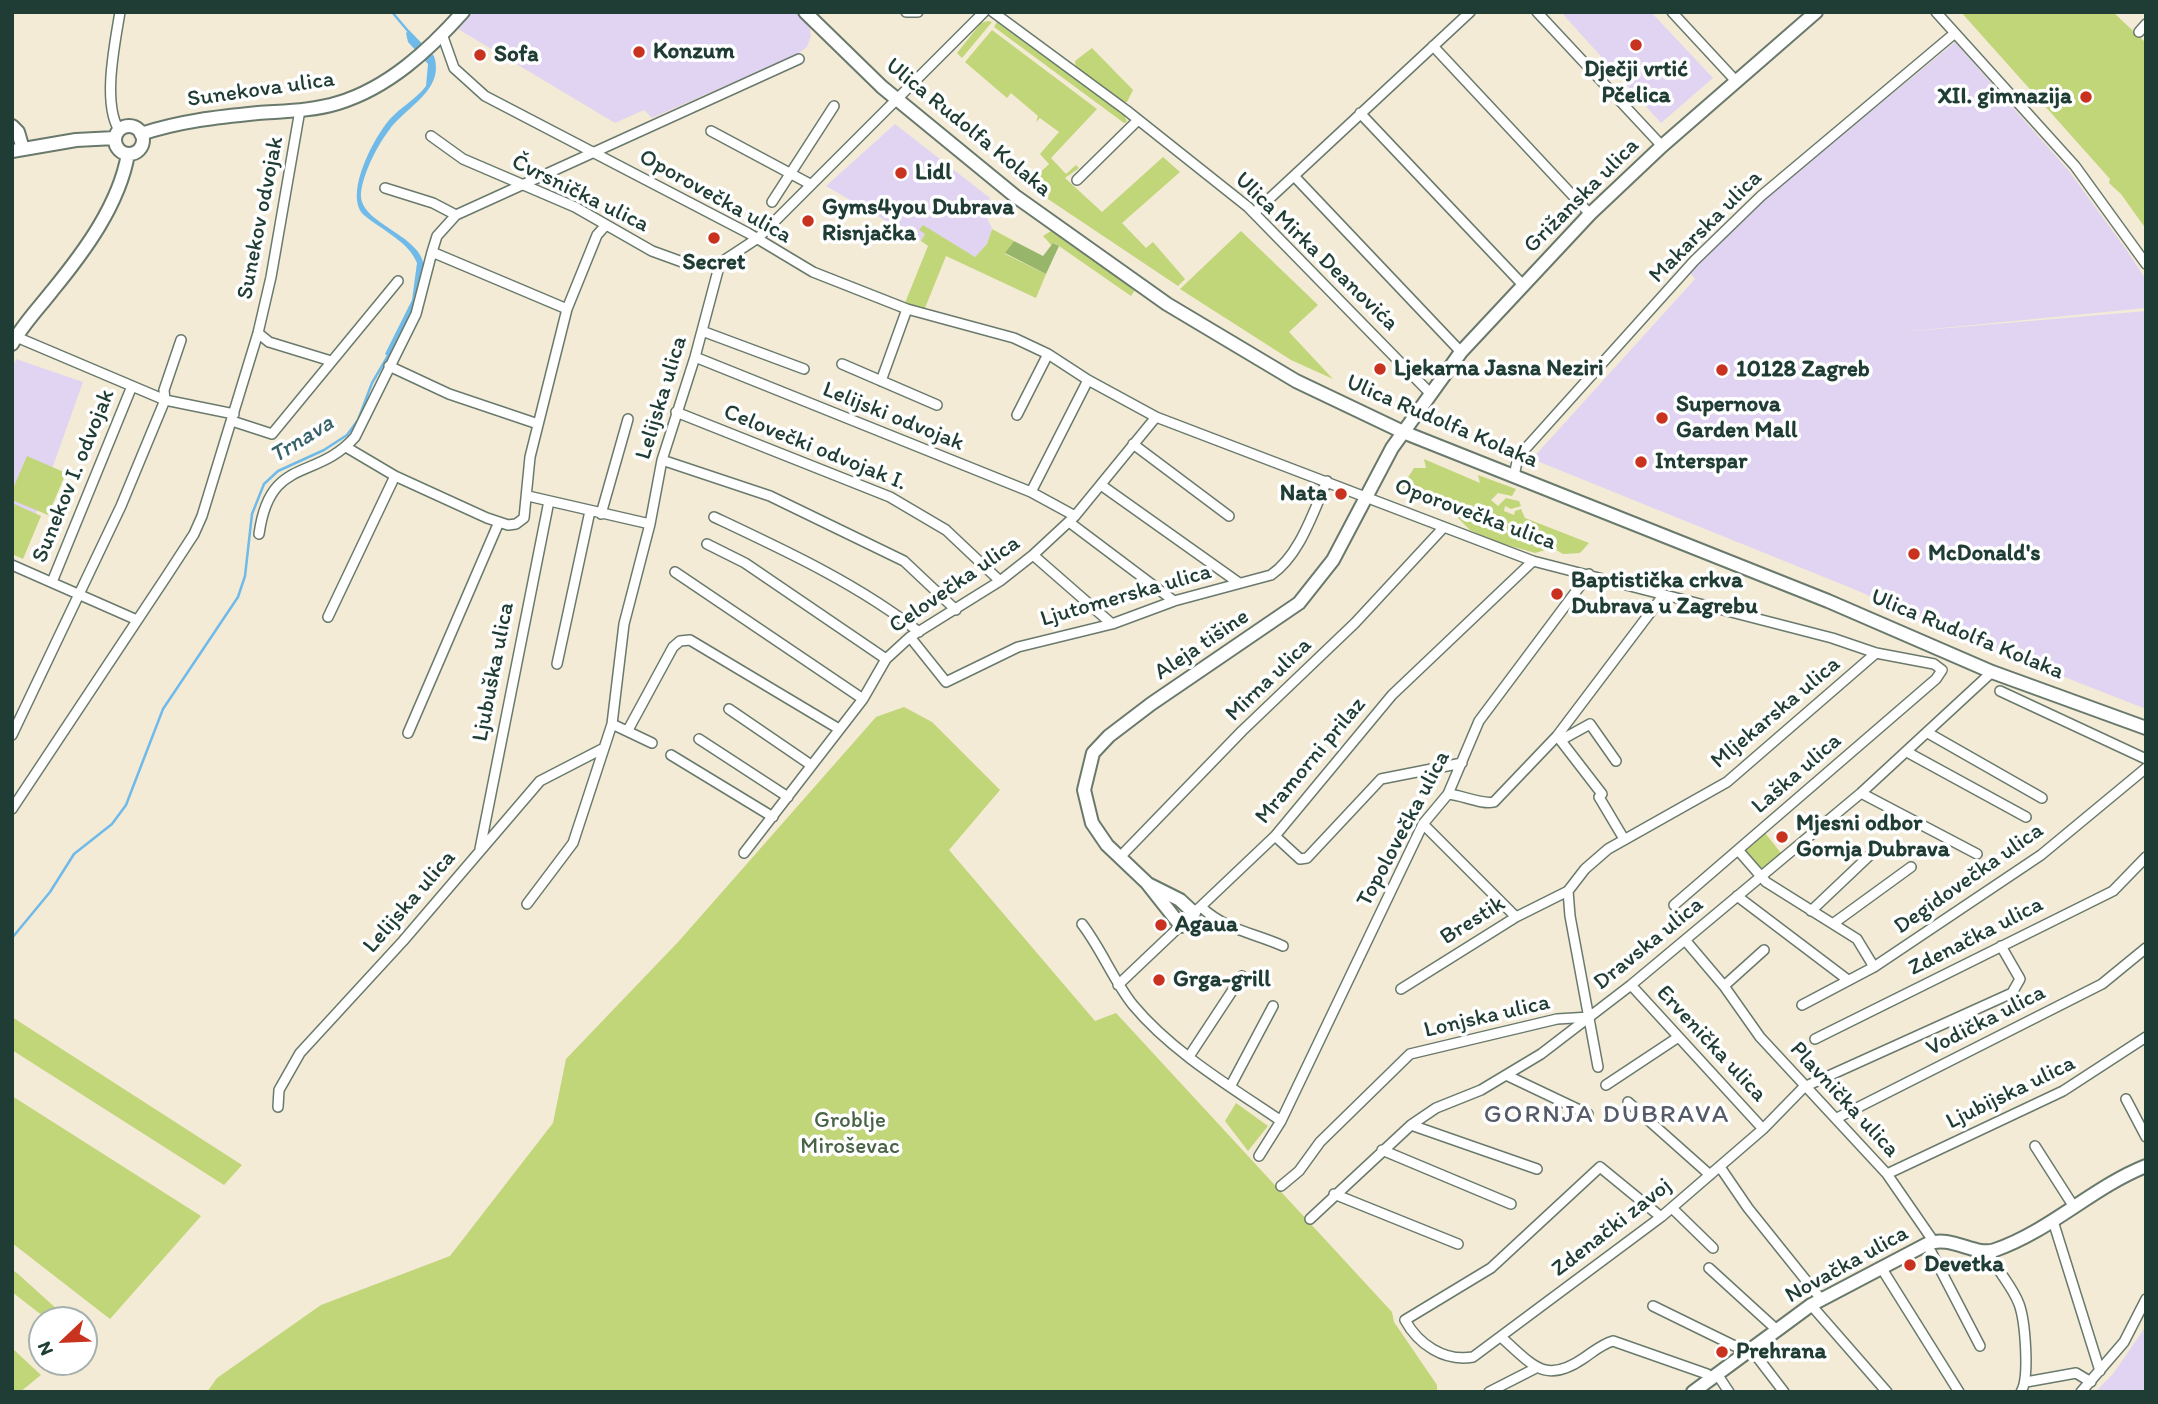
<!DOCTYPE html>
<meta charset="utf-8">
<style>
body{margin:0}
#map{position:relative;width:2158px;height:1404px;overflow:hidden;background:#f3ebd6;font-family:Itim,sans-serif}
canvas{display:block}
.frame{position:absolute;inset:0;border:14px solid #1f3d34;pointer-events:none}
.north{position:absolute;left:28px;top:1306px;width:70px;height:70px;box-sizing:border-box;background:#fff;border:2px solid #a5b1ae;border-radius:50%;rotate:247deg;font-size:19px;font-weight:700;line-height:28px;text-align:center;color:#1f3d34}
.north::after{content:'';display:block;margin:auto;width:24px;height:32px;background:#c8321e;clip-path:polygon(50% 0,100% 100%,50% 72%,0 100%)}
</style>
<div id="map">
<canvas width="2158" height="1404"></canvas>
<div class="frame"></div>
<div class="north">N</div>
</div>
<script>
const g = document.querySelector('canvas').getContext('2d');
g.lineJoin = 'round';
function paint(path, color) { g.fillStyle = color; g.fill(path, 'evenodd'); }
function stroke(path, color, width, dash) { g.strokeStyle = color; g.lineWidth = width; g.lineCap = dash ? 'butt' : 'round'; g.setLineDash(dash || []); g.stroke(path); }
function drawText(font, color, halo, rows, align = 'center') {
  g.font = font + ' Itim,sans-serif'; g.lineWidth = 7; g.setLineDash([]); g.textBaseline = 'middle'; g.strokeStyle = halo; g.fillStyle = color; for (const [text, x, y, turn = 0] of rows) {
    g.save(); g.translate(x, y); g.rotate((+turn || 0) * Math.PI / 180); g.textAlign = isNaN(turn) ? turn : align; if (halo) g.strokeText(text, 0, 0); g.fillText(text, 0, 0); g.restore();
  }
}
const built = new Path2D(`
 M474 12H799L809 23 811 36 807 47 797 54 652 118 644 110 615 123 458 29Z
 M1561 12H1651L1713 78 1661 123Z
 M1955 42 2069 171 2128 252 2146 280V308L1902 332 2146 311V709L1957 635 1856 590 1532 459 1695 279 1688 270 1743 217Z
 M895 124 990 198 983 211 992 228 987 244 975 257 928 229 921 241 826 186Z
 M16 359 83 382 21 556 12 552V369Z
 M2146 1326V1392H2095L2113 1374Z`);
const green = new Path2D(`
 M1961 12H2113L2146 43V229L2121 194 2109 183 2110 179Z
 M988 21 992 22 962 58 957 53 981 23Z
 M997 22 1124 114 1127 122 1124 123 994 27Z
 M992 30 1097 109 1051 158 1066 174 1076 165 1079 168 1065 178 1102 212 1163 157 1180 172 1122 223 1146 248 1153 242 1185 279 1178 286 1027 185 1049 164 1040 154 1059 132 1040 118 1036 122 1038 116 1011 93 1007 98 965 62Z
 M1092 48 1133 90 1127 102H1121L1076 69 1075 61Z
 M923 225 975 257 987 244 992 229 1014 241 1005 254 1046 274 1036 298 946 256 925 308 905 303 928 246 921 241 925 234 919 230Z
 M1051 231 1135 290 1131 296 1059 246 1054 243 1052 246 1043 236Z
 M1241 231 1318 305 1289 332 1333 379 1291 360 1180 289Z
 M27 456 66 473 48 515 12 500V491Z
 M1424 459 1480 483 1478 475 1516 489 1512 496 1498 493 1491 500 1498 506 1506 498 1519 501 1521 506 1511 509 1505 506 1504 511 1514 515 1515 511 1521 509 1525 518 1589 543 1580 553 1563 554 1553 548 1535 553 1494 541 1470 530 1454 514 1399 492 1414 468H1426Z
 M12 503 41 516 23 559 12 554Z
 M904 707 932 722 1000 790 949 850 1095 1021 1116 1013 1392 1312 1394 1322 1437 1385V1392H207L217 1378 321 1305 450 1256 553 1123 566 1059 679 941 876 717Z
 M1765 833 1781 853 1761 870 1745 851Z
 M12 1017 242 1165 224 1185 12 1050Z
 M12 1096 201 1216 110 1319 12 1243Z
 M1236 1103 1268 1126 1248 1151 1225 1121Z
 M12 1270 17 1273 69 1320H48L12 1292Z
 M12 1348 41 1375 20 1392H12Z`);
const forest = new Path2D(`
 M1014 241 1043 256 1053 243 1059 246 1046 274 1005 253Z`);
const water = new Path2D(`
 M409 30 434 56C445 90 407 106 390 129 378 144 363 173 361 193 358 224 422 234 424 267 425 298 404 331 391 358L385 354 412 300 417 263C409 242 382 230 365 216 342 197 374 137 390 119 401 107 416 99 426 86L428 64 408 42 406 33Z`);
const stream = new Path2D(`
 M392 12 408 31
 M12 938 50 892 74 854 112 824 126 805 163 709 238 597 245 576 252 514 264 484 278 471 324 450 347 435 358 420 372 383 389 354`);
const street = new Path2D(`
 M906 12H918
 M993 12 1126 110 1248 207 1429 392
 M1537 12 1662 146
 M1672 12 1735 80
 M1936 12 2075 166 2146 264
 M2139 32 2146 24
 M442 34 454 68 485 96 748 233 813 272 907 309 1014 338 1048 354 1088 380 1156 417 1533 561 1832 638 1876 653 1934 664 1942 670 1936 679 1674 905
 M1433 46 1590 214
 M1360 113 1523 285
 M119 130C102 103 115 43 120 12
 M711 131 810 184
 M431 136 463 159 575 207 652 251 685 263H720
 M1294 176 1461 352
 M1077 180 1138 120
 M385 188 433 203 456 215 437 236 432 252
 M772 202 834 106
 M1254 213 1470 12
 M456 215 799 59
 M702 331 804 369
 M258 333 269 342 331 361
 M14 336 165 400 234 414
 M695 357 1031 492 1075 516
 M842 364 937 405
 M389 366 449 394 538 424
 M881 381 907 309
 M676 412 890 497 946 530 1000 581
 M1017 415 1048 354
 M232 421 272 434 398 281
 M1133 444 1229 516
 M346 447 395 476 487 518 508 525 516 524 524 518 530 457 567 309 597 235 606 225
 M662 460 770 496 904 561 956 610
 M1514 476 1518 457 1694 261 1761 196 1955 33
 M1101 485 1239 583
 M1031 492 1088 380
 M528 496 650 524
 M601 514 628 419
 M714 517C784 550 858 584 919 632
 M1069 522 1174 601
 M259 534C270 455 315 482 355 437L416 314 432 252 567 309
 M707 544 745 563 886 659
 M1033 555 1112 624
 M12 565 137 620
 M675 572 863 699
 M52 582 132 386
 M328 617 395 476
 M910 637 946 682 1018 647 1112 624 1174 601 1271 575C1300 555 1313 512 1327 481
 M557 664 590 511
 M2000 691 2146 759
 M729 709 811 765
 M612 724 652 743
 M628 730 673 647 680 641 690 640 839 729
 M408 733 499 522
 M1928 733 2042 798
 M12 735 121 506 165 400 164 390 181 340
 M1558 737 1602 794
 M699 739 788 797
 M1561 740 1590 724 1616 761
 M1907 752 2026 817
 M671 755 773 817
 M1861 793 1977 854
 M1448 794C1462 795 1482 805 1494 802L1557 736 1662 597
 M1599 797 1624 839
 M12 809 166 577 194 534 202 516 258 333 271 277 300 110
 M1423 824 1516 917
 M1275 836 1300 859 1307 858 1381 779 1462 763
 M480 849 549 501
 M1738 850 1766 882 1857 939 1874 967
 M744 853 863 699 886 659 910 637 1000 581 1033 555 1075 516 1156 417
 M1119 858 1242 731 1355 623 1444 527
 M1568 891 1570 916 1598 1067
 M1737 896 1848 980
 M527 904 573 843 612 724 624 624 650 524 662 460 695 357 720 263 758 238 984 12
 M1201 907C1226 930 1254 933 1283 946
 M1811 911 1869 856
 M1834 923 1911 867
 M1082 924C1102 950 1113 980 1133 1005 1172 1052 1231 1087 1281 1121
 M1685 940 1724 986 1760 1037 1887 1174 1934 1242
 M1118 985 1275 836 1392 695 1533 561
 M1631 985 1763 1129
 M1724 986 1764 950
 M1401 989 1516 917 1568 891 1585 869 1608 849 1727 782 1876 653
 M1802 1005 1874 967 2041 855 2146 768
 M1815 1039 2113 891 2146 857
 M1190 1055 1242 976
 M1506 1075 1588 1114
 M1606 1085 1677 1038
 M1230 1087 1273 1006
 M2126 1099 2146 1137
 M1628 1102 1710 1175
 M278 1107 279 1090 300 1053 403 941 540 781 602 749
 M1837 1118 2102 984 2146 948
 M1411 1125 1537 1169
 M2035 1146 2074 1207
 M1382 1150 1511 1204
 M1259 1156 1281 1121 1423 824 1448 794 1479 721 1589 574
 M1720 1167 1748 1208 1821 1299
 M1887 1174 2063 1091 2146 1037
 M1281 1186 1299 1171 1320 1142 1410 1054 1557 1019 1590 1017
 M1334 1194 1458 1244
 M1672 1208 1713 1248
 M1661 1217 1600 1167 1491 1268 1405 1320C1418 1344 1444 1362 1473 1357L1661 1217 1763 1129 1804 1087 2012 993 2020 979 2001 946
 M1310 1219 1411 1125 1436 1108 1481 1090 1541 1054 1631 985 1861 793 1992 672
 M2053 1221 2100 1371
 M1927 1244 1980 1346
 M1988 1251C1996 1270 2012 1285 2019 1304 2025 1320 2030 1378 2021 1392
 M1709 1268 1777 1330
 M1882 1269 1959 1392
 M1811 1305 1887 1392
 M1653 1306 1747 1352
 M1502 1338C1533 1365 1545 1385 1584 1358 1593 1352 1602 1344 1613 1341L1707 1374 1711 1378
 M1751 1349 1784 1392
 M1717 1374 1729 1392
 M2026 1382 2076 1373 2091 1382
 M1489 1392 1536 1368
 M2081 1392 2124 1342 2146 1299`);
const secondary = new Path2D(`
 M805 12 882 87 1015 196 1167 304 1296 381 1403 432 1828 601 1992 672 2146 728
 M12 126 18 132 23 149
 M115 140a14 14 0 1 1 28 0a14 14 0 1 1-28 0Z
 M141 134C180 121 218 117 258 113 284 111 312 111 338 103 388 88 429 50 463 12
 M12 151 76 140 115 138
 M12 344C23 324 38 309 52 291 84 252 119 205 128 154
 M1148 884 1180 900 1194 913
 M1181 926 1147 883 1107 845 1092 823 1084 790 1093 753 1109 736 1151 704 1299 603 1333 560 1392 448 1461 352 1590 214 1662 146 1816 12
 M1693 1392 1811 1305 1927 1244C1951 1234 1975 1257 1995 1250 2050 1231 2093 1187 2146 1166`);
const markers = [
 [1636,45,7,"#c8321e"],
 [639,52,7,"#c8321e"],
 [480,55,7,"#c8321e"],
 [2086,97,7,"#c8321e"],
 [901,173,7,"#c8321e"],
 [808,221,7,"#c8321e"],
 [714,238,7,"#c8321e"],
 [1380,369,7,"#c8321e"],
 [1722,370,7,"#c8321e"],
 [1662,418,7,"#c8321e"],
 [1641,462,7,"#c8321e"],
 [1341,494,7,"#c8321e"],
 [1914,554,7,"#c8321e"],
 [1557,594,7,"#c8321e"],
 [1782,837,7,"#c8321e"],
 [1161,925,7,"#c8321e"],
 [1159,980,7,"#c8321e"],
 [1910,1265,7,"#c8321e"],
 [1722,1352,7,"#c8321e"]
];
const poiNames = [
 ["Konzum",653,52],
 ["Sofa",494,55],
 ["Dječji vrtić",1636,70,"center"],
 ["Pčelica",1636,96,"center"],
 ["XII. gimnazija",2072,97,"right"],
 ["Lidl",915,173],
 ["Gyms4you Dubrava",822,208],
 ["Risnjačka",822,234],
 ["Secret",714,263,"center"],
 ["Ljekarna Jasna Neziri",1394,369],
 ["10128 Zagreb",1736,370],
 ["Supernova",1676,405],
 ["Garden Mall",1676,431],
 ["Interspar",1655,462],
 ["Nata",1327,494,"right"],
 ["McDonald's",1928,554],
 ["Baptistička crkva",1571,581],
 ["Dubrava u Zagrebu",1571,607],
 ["Mjesni odbor",1796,824],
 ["Gornja Dubrava",1796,850],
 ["Agaua",1175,925],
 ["Grga-grill",1173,980],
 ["Devetka",1924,1265],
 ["Prehrana",1736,1352]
];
const streetNames = [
 ["Sunekova ulica",261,90,-8],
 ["Ulica Rudolfa Kolaka",968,128,39],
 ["Čvrsnička ulica",580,194,26],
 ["Grižanska ulica",1582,196,-45],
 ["Oporovečka ulica",715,197,29],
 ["Sunekov odvojak",261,218,-79],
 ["Makarska ulica",1706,227,-45],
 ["Ulica Mirka Deanovića",1316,252,44],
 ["Lelijska ulica",662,398,-73],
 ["Lelijski odvojak",893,417,22],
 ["Ulica Rudolfa Kolaka",1442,422,23],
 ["Celovečki odvojak I.",815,448,22],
 ["Sunekov I. odvojak",74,476,-68],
 ["Oporovečka ulica",1475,515,20],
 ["Celovečka ulica",955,585,-35],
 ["Ljutomerska ulica",1126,596,-16],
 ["Ulica Rudolfa Kolaka",1967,635,22],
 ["Aleja tišine",1202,645,-34],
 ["Ljubuška ulica",494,672,-79],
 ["Mirna ulica",1269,680,-44],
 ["Mljekarska ulica",1776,713,-40],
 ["Mramorni prilaz",1311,761,-50],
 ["Laška ulica",1797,774,-41],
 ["Topolovečka ulica",1404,829,-62],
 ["Degidovečka ulica",1969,879,-35],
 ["Lelijska ulica",410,902,-49],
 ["Brestik",1473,921,-32],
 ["Zdenačka ulica",1976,937,-27],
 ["Dravska ulica",1649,944,-39],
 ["Lonjska ulica",1487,1017,-13],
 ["Vodička ulica",1986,1021,-27],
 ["Ervenička ulica",1711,1044,47],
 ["Ljubijska ulica",2011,1093,-26],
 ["Plavnička ulica",1844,1100,47],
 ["Zdenački zavoj",1612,1228,-38],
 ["Novačka ulica",1847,1265,-29]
];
const parkNames = [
 ["Groblje",850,1121],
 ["Miroševac",850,1147]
];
const waterNames = [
 ["Trnava",302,440,-32]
];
const quarterNames = [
 ["GORNJA DUBRAVA",1607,1115]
];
paint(built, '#e1d4f3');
paint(green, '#c1d579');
paint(forest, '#98b669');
paint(water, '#70bae9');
stroke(stream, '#70bae9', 2.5);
stroke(street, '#697a6d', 12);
stroke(secondary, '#697a6d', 16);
stroke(street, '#fff', 9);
stroke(secondary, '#fff', 12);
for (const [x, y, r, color] of markers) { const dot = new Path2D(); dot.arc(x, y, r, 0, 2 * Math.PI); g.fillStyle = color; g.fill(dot); stroke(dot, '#fff', 2.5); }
drawText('bold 23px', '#1f3d34', '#fff', poiNames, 'left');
drawText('23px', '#1f3d34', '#fff', streetNames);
drawText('23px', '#486345', '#fff', parkNames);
drawText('italic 24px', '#37626a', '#fff', waterNames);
g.letterSpacing = '2px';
drawText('26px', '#555b69', '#fff', quarterNames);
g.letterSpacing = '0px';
</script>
